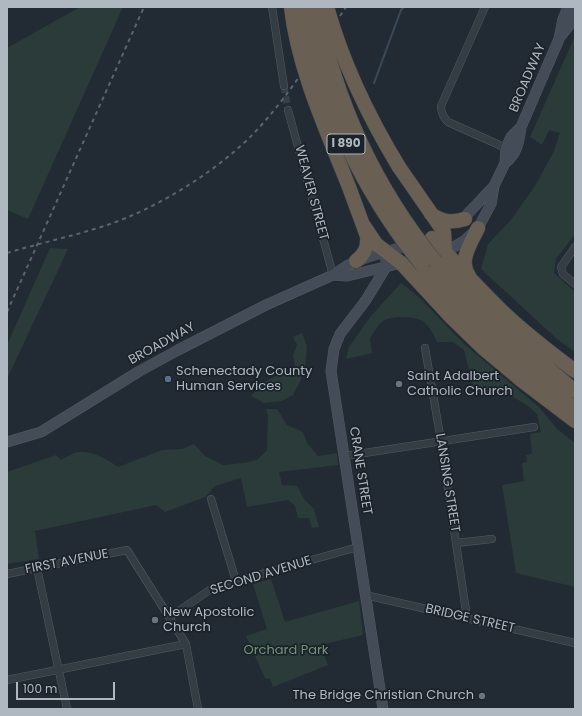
<!DOCTYPE html>
<style>
body{margin:0}
#map{position:relative;width:582px;height:716px;overflow:hidden;background:#222b33;font-family:Poppins,sans-serif}
canvas{display:block}
.frame{position:absolute;inset:0;border:8px solid #afb8c1;pointer-events:none}
.scale{position:absolute;left:16px;top:682px;width:99px;height:18px;box-sizing:border-box;border:2px solid #afb8c1;border-top:0;padding-left:5px;font-size:12px;line-height:14px;white-space:nowrap;color:#afb8c1;-webkit-text-stroke:3px #1b2229;paint-order:stroke}
</style>
<div id="map">
<canvas width="582" height="716"></canvas>
<div class="frame"></div>
<div class="scale">100 m</div>
</div>
<script>
const g = document.querySelector('canvas').getContext('2d');
g.lineJoin = 'round';
function paint(path, color) { g.fillStyle = color; g.fill(path, 'evenodd'); }
function stroke(path, color, width, dash) { g.strokeStyle = color; g.lineWidth = width; g.lineCap = dash ? 'butt' : 'round'; g.setLineDash(dash || []); g.stroke(path); }
function drawText(font, color, halo, rows, align = 'center') {
  g.font = font + ' Poppins,sans-serif'; g.lineWidth = 3.5; g.setLineDash([]); g.textBaseline = 'middle'; g.strokeStyle = halo; g.fillStyle = color; for (const [text, x, y, turn = 0] of rows) {
    g.save(); g.translate(x, y); g.rotate((+turn || 0) * Math.PI / 180); g.textAlign = isNaN(turn) ? turn : align; if (halo) g.strokeText(text, 0, 0); g.fillText(text, 0, 0); g.restore();
  }
}
const green = new Path2D(`
 M80 7H123L28 219 7 210V48Z
 M575 36V234L556 259 554 273 575 292V352L557 339 481 269 488 244 510 221 535 186 554 151 560 133 549 130 542 145 530 137Z
 M50 248 68 249 7 379V345Z
 M401 283 419 297 463 343 539 407 557 429 575 443V587L516 573 502 485 524 481 522 463 527 462 526 455 532 454 530 434 541 432 537 414 528 406 505 392 475 394 464 350 453 342H437C434 335 431 329 425 323 418 316 392 315 383 321 377 326 373 333 370 339L372 353 346 359 349 347 371 316Z
 M302 333 307 346 305 367 300 382 293 395 282 401 264 403 251 396 263 383 295 366 293 355 297 345 293 337Z
 M266 409H277L287 425 303 432 307 443 318 456 337 453 338 465 279 472 282 485 297 486 304 499 314 509 319 527 312 528 309 518H298L295 506 288 500 247 507 241 478 215 486 205 497 165 512 156 505 35 531 39 559 7 564V472L56 455 61 460C66 457 74 452 79 452 93 451 107 459 118 467L162 450 182 449 194 444 205 456 223 465 243 463 257 460 267 450 268 416Z
 M271 579 285 622 359 601 363 635 320 645 328 665 273 687 270 679 265 678 246 636 267 629 253 584Z`);
const stream = new Path2D(`
 M374 83 401 10 404 7`);
const streetTunnel = new Path2D(`
 M284 86 288 110`);
const street = new Path2D(`
 M272 7 284 86
 M485 7 441 106C441 113 443 117 448 122L506 148
 M288 110 333 275
 M575 247 561 267 563 274 575 284
 M425 348 441 441 467 618
 M345 456 534 427
 M211 499 236 581
 M456 543 492 539
 M37 568 67 709
 M7 574 127 550 186 644 198 709
 M365 595 575 643
 M170 617 211 589 236 581 358 547
 M7 680 186 644`);
const secondary = new Path2D(`
 M560 37 571 23 575 14
 M505 163C517 154 519 142 521 127L559 39 563 19 568 7
 M460 222 494 186
 M441 253 445 252 464 241 478 228 491 204 494 186 505 163 506 148 511 137 521 127
 M333 275 347 276 423 258
 M7 442 41 432 138 372 178 350 266 305 333 275 348 265 371 256 413 244
 M383 709 331 371 334 349 340 334 366 300 386 267V252`);
const highway = new Path2D(`
 M399 167 444 232 445 252
 M349 187 367 236C368 247 365 254 356 261
 M431 214C443 222 451 223 465 219
 M364 226 376 244 401 263 450 316 484 349 521 380 575 421
 M432 238C456 263 479 289 504 313 526 334 551 353 575 371
 M436 262 487 316 575 391
 M422 265 478 326 501 346 575 409
 M469 276C458 261 471 243 478 228`);
const rail = new Path2D(`
 M7 253C40 243 74 236 107 225 156 209 219 170 255 132 290 95 317 50 346 7
 M7 312 144 7`);
const highwayBridge = new Path2D(`
 M291 7C298 69 326 129 349 187
 M303 7C321 102 361 190 422 265
 M317 7C336 103 374 186 436 262
 M327 7C343 64 368 116 399 167`);
const markers = [
 [168,379,4,"#5c6f8a"],
 [399,384,4,"#6b7280"],
 [155,620,4,"#6b7280"],
 [482,696,4,"#6b7280"]
];
const shields = [
 [346,144,38]
];
const shieldNames = [
 ["I 890",346,144]
];
const streetNames = [
 ["BROADWAY",528,78,-67],
 ["WEAVER STREET",311,193,75],
 ["BROADWAY",162,344,-29],
 ["CRANE STREET",360,471,81],
 ["LANSING STREET",447,483,81],
 ["FIRST AVENUE",67,562,-11],
 ["SECOND AVENUE",261,576,-17],
 ["BRIDGE STREET",470,619,13]
];
const poiNames = [
 ["Schenectady County",176,372],
 ["Human Services",176,387],
 ["Saint Adalbert",407,377],
 ["Catholic Church",407,392],
 ["New Apostolic",163,613],
 ["Church",163,628],
 ["The Bridge Christian Church",474,696,"right"]
];
const parkNames = [
 ["Orchard Park",286,651]
];
paint(green, '#2a3b39');
stroke(stream, '#394a5b', 2);
stroke(streetTunnel, '#374048', 7, [7, 3.5]);
stroke(street, '#525b62', 8);
stroke(secondary, '#525b62', 11);
stroke(highway, '#40484f', 15);
stroke(street, '#353d44', 7);
stroke(secondary, '#444c57', 10);
stroke(highway, '#695f53', 14);
stroke(rail, '#5b646e', 2, [4, 4]);
stroke(highwayBridge, '#40484f', 15, []);
stroke(highwayBridge, '#695f53', 14);
for (const [x, y, r, color] of markers) { const dot = new Path2D(); dot.arc(x, y, r, 0, 2 * Math.PI); g.fillStyle = color; g.fill(dot); stroke(dot, '#1b2229', 1.5); }
for (const [x, y, w] of shields) { const box = new Path2D(); box.roundRect(x - w / 2, y - 10, w, 20, 3); g.fillStyle = '#1b2229'; g.fill(box); stroke(box, '#afb8c1', 1); }
drawText('bold 12px', '#afb8c1', null, shieldNames);
drawText('13px', '#afb8c1', '#1b2229', streetNames);
drawText('13px', '#afb8c1', '#1b2229', poiNames, 'left');
drawText('13px', '#719477', '#1b2229', parkNames);
</script>
